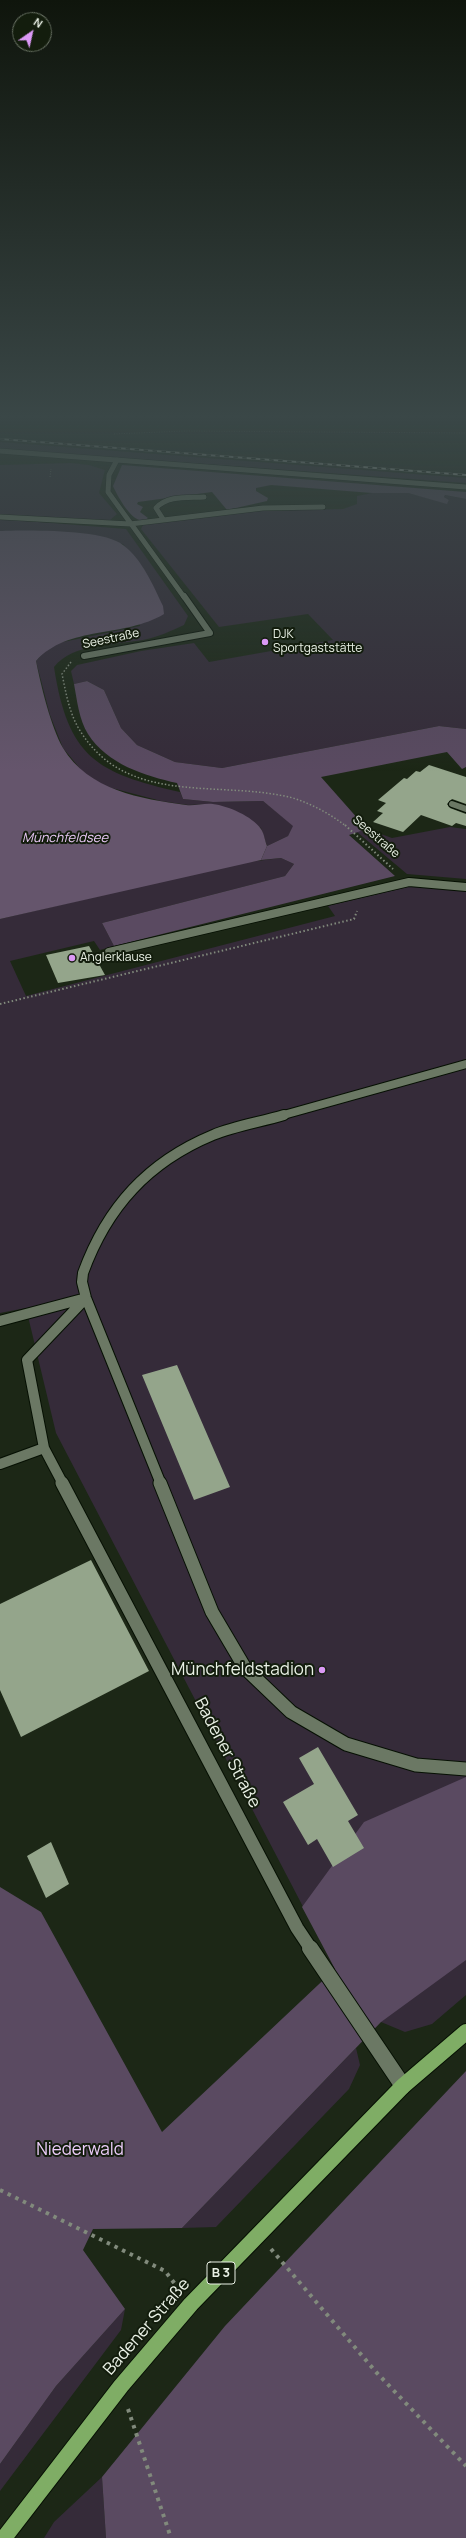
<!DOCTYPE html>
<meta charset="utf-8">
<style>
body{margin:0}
#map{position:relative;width:466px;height:2538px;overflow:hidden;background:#1c2716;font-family:Manrope,sans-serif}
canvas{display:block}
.north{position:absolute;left:12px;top:12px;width:40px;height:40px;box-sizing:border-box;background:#131d0d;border:1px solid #697264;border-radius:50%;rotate:34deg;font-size:11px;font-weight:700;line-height:16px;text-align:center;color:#eaf1e6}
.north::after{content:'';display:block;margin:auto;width:14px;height:18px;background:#db99f5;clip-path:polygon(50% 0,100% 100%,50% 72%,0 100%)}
</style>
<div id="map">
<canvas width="466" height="2538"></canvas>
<div class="north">N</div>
</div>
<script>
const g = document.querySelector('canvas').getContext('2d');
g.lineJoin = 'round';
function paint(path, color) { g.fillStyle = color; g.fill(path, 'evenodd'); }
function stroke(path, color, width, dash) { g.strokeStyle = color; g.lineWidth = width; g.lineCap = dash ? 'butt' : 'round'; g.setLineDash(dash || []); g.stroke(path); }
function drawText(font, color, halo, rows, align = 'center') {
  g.font = font + ' Manrope,sans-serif'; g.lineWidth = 4; g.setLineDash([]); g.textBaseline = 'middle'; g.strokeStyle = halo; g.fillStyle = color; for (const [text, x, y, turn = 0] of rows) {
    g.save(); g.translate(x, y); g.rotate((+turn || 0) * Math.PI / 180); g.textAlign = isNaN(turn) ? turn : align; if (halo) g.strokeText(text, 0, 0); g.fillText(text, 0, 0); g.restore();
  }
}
const green = new Path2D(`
 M0 442 466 478V483L0 449Z
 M71 463 89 465 105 470 99 493 117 514 109 521 0 515V465Z
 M372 493H408L447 503 449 500 444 497 445 495 466 499V729L439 726 222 768 175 762 137 745 121 728 104 690 87 681 74 684 71 671 77 665 141 651 194 643 209 662 333 640 308 614 219 627 141 529 143 525 151 523 253 511 343 509 357 504V496Z
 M0 519 126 529 188 616 184 625C171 631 158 637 143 640 115 645 73 643 54 667 68 757 96 773 180 792L183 799 213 802 263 801 294 826 288 836 267 846 261 828 213 804 188 805 161 801 104 786 82 771 63 748 50 715 36 661 47 649 58 643 140 626 144 569 123 544 45 533 0 531Z
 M450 827 466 829V879L407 874 357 832 367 829 392 838Z
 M281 858 294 864 285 876 102 923 114 946 100 950 94 941 10 961 26 996 335 916 328 906 416 885 466 891V1995L432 2024 405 2032 381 2022 335 1968 56 1433 26 1308 0 1313V919L240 863Z
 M356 2048 360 2065 349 2089 216 2227 182 2228Z
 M125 2309 121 2330 0 2491V2464L56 2386Z
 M102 2477 106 2538H44L54 2522Z`);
const forest = new Path2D(`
 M122 465 466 492V499L445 495 444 497 449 500 447 504 408 493H372L271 485 256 488V491L268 498 267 501 227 510 212 492 138 502 137 504 143 507 140 512 148 518C135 530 117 495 113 486Z
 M87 681 104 690 121 728 137 745 175 762 222 768 439 726 466 729V767L462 769 447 752 321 777 367 829 349 835 395 876 114 946 102 923 285 876 294 864 281 858 261 860 267 846 288 836 293 826 263 801 213 802 183 799 177 783C145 776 107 764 88 734 79 720 77 700 74 684Z
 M466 1777V1960L381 2022 182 2228 93 2229 83 2250 125 2309 56 2386 0 2464V1887L41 1912 162 2132 335 1969 302 1907 364 1822Z
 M466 2071V2538H106L102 2477 225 2326Z`);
const water = new Path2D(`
 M0 531C27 530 104 529 123 545 142 559 153 585 163 606L164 614C125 638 68 625 36 661 41 686 51 727 63 748 88 790 141 799 186 805 195 806 204 803 213 804 228 806 252 816 261 829 264 833 265 841 267 846L261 860 0 919Z`);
const building = new Path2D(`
 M429 765 466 777V804L452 799 447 804 450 808 466 814V826L456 823 452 826 421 815 403 832 373 822 383 813 377 811 386 803 378 800 404 778 407 779 416 771 420 772Z
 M89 946 105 975 58 983 46 955Z
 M177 1365 230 1487 194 1500 142 1375Z
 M91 1560 149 1671 21 1737 0 1690V1604Z
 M318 1747 358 1815 348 1821 364 1848 333 1867 317 1839 308 1845 283 1802 314 1784 299 1758Z
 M51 1842 69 1884 46 1898 27 1856Z`);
const pathFar3 = new Path2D(`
 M114 434 185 431 466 433
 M50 477 51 469`);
const pathFar2 = new Path2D(`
 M71 662 62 674C66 693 69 712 79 729 126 808 219 779 293 798 312 804 330 814 346 826`);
const pathFar1 = new Path2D(`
 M345 825 393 869
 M0 1004 354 919 357 911`);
const path = new Path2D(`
 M0 2190 165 2271 178 2288
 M271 2249 376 2372 466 2466
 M128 2409 171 2538`);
const serviceFar5 = new Path2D(`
 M117 460 109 475 108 492 184 597
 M0 517 130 524 263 508 323 507
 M163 519 156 508C168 495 188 498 204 497`);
const serviceFar4 = new Path2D(`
 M84 656 210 633 184 596`);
const serviceFar3 = new Path2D(`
 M109 952 409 882 466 887
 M280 1116 466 1064`);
const serviceFar2 = new Path2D(`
 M0 1321 86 1298
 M44 1448 27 1360 86 1298
 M0 1464 44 1448 63 1484
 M161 1484 86 1298 82 1282 83 1273C107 1207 148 1162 213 1135 235 1126 261 1122 284 1115`);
const serviceFar1 = new Path2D(`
 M62 1483 297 1928 311 1949
 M160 1483 212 1612 245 1668 291 1712 346 1744 416 1765 466 1769`);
const service = new Path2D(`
 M310 1948 403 2086`);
const minor = new Path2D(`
 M452 804 466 809`);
const tertiary = new Path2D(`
 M0 451 466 487`);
const primary = new Path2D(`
 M4 2538 121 2386 191 2304 403 2086 466 2032`);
const rail = new Path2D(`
 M0 439 466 475`);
const markers = [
 [265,642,4,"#db99f5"],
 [72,958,4,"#db99f5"],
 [322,1670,4,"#db99f5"]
];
const farPoinames = [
 ["DJK",273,635],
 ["Sportgaststätte",273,649],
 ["Anglerklause",80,958]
];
const farStreetnames = [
 ["Seestraße",111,639,-12],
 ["Seestraße",376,837,41]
];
const farWaternames = [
 ["Münchfeldsee",65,838]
];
const shields = [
 [221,2273,28]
];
const shieldNames = [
 ["B 3",221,2273]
];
const nearPoinames = [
 ["Münchfeldstadion",314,1670]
];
const nearStreetnames = [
 ["Badener Straße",227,1753,62],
 ["Badener Straße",147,2327,-49]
];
const nearParknames = [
 ["Niederwald",80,2150]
];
paint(green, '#352b39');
paint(forest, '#5a4a61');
paint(water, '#65556c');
paint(building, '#94a58b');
stroke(serviceFar5, '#061003', 6);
stroke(serviceFar4, '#061003', 8);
stroke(serviceFar3, '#061003', 10);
stroke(serviceFar2, '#061003', 12);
stroke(serviceFar1, '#061003', 15);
stroke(service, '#061003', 18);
stroke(minor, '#061003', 8);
stroke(tertiary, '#061003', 6);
stroke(primary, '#061003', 18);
stroke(pathFar3, '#818a7c', 1, [1, 1.5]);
stroke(pathFar2, '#818a7c', 1.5, [1.5, 2]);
stroke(pathFar1, '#818a7c', 2, [1.5, 2.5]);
stroke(path, '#818a7c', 4, [3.5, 5]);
stroke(serviceFar5, '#6b7864', 5);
stroke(serviceFar4, '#6b7864', 6);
stroke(serviceFar3, '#6b7864', 8);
stroke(serviceFar2, '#6b7864', 10);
stroke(serviceFar1, '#6b7864', 13);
stroke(service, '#6b7864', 16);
stroke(minor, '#6b7864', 6);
stroke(tertiary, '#6b7864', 5);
stroke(primary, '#7fad65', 16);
stroke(rail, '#c9d1c5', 2);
stroke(rail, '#131d0d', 1.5, [4.5]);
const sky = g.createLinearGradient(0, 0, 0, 772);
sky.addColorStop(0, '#0f150c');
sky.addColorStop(0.54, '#3a4747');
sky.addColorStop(1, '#3a474700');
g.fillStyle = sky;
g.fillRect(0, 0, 466, 772);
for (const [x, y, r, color] of markers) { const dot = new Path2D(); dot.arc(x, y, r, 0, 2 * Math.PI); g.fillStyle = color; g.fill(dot); stroke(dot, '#131d0d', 1.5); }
drawText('12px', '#eaf1e6', '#131d0d', farPoinames, 'left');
drawText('12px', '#eaf1e6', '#131d0d', farStreetnames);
drawText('italic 13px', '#e8c7f5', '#131d0d', farWaternames);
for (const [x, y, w] of shields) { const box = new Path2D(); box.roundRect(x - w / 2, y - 11, w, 22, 3); g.fillStyle = '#131d0d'; g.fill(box); stroke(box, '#eaf1e6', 1); }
drawText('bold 13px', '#eaf1e6', null, shieldNames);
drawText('17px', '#eaf1e6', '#131d0d', nearPoinames, 'right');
drawText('17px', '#eaf1e6', '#131d0d', nearStreetnames);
drawText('17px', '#edcdfb', '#131d0d', nearParknames);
</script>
